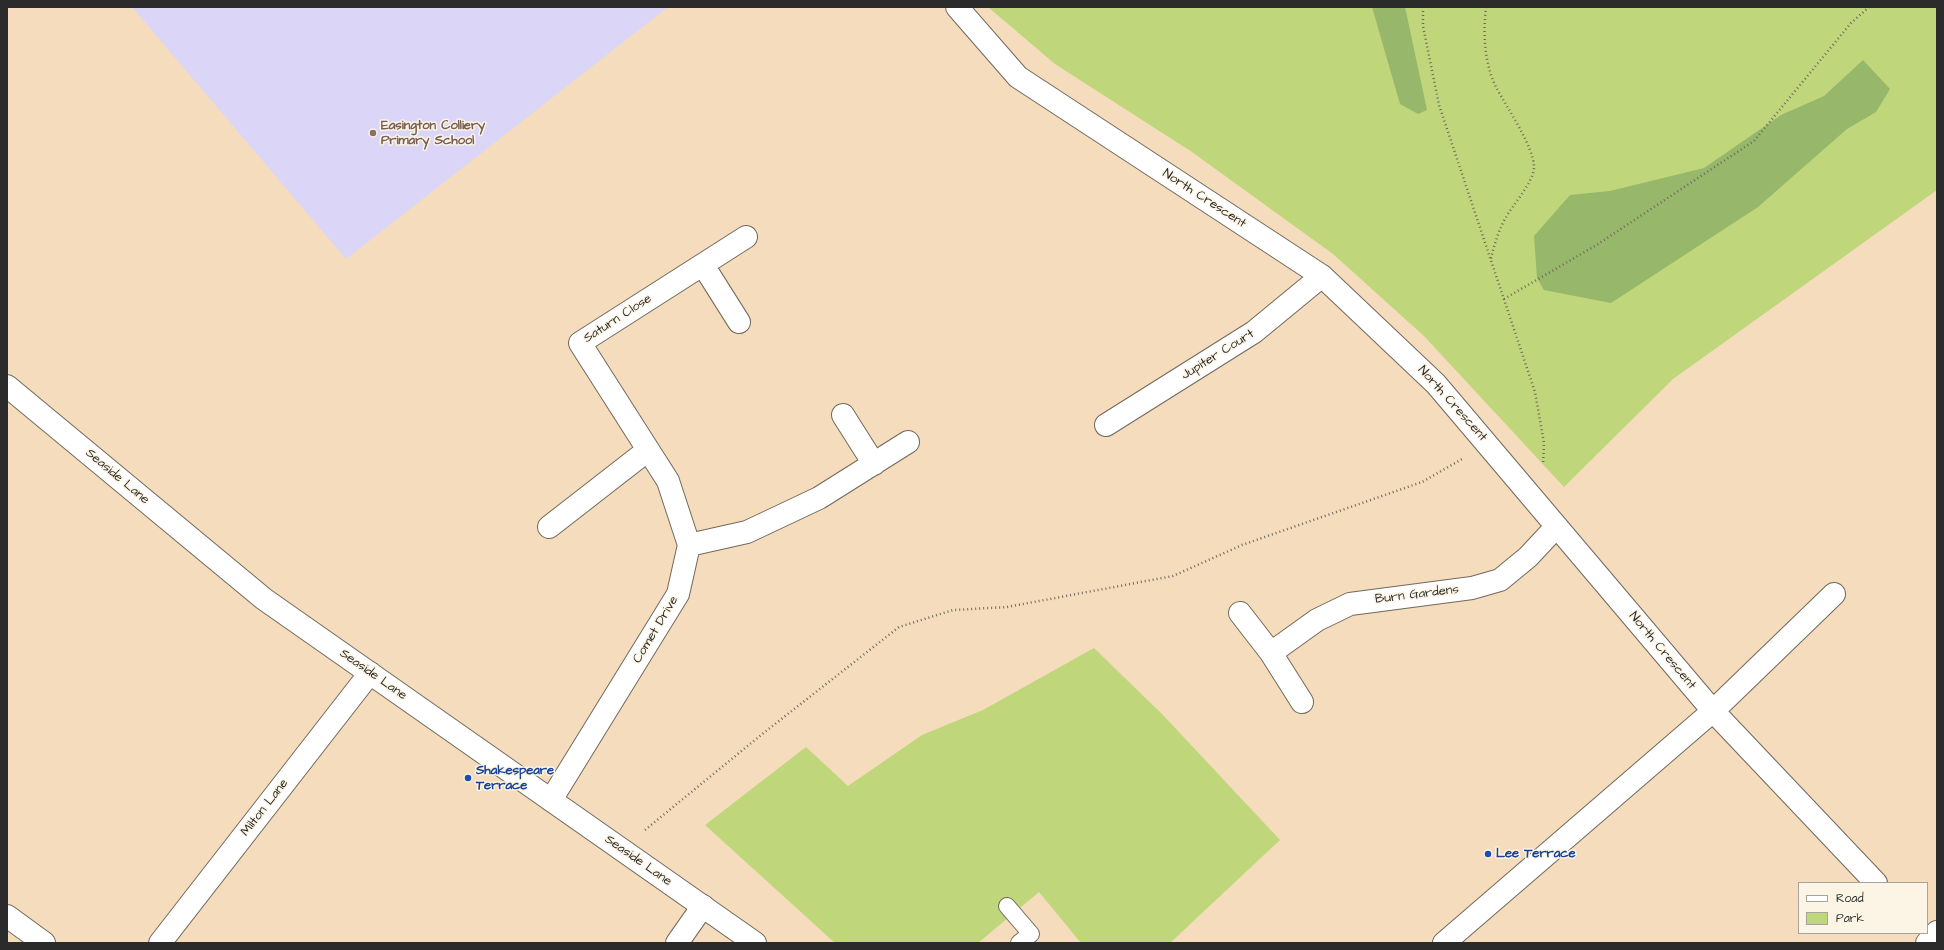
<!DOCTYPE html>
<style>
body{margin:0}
#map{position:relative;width:1944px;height:950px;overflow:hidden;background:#f4dcbc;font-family:"Architects Daughter",sans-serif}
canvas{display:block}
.frame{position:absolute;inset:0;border:8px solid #2b2b2b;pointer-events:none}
.legend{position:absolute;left:1798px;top:882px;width:130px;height:52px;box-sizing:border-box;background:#fcf5e5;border:1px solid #a8a49b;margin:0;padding:5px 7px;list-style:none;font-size:12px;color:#2b2b2b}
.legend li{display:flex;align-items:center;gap:8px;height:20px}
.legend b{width:20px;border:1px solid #a8a49b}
</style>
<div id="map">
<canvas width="1944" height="950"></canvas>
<div class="frame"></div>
<ul class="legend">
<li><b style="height:5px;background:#fff"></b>Road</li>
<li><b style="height:11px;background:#bfd67b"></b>Park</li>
</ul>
</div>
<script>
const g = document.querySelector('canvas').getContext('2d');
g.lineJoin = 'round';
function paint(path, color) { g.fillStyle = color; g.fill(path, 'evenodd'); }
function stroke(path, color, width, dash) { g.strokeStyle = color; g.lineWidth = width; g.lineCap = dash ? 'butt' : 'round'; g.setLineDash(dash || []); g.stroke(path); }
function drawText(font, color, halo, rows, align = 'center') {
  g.font = font + ' "Architects Daughter",sans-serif'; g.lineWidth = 3; g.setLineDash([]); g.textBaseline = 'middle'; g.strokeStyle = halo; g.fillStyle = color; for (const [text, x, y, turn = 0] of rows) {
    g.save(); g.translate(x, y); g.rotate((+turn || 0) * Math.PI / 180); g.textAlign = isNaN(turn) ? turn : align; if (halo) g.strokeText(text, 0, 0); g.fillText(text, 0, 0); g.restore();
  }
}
const built = new Path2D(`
 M132 7H668L346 259Z`);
const green = new Path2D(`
 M988 7H1937V190L1673 379 1564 487 1424 336 1333 254 1192 152 1055 64Z
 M1094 648 1163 715 1280 840 1170 943H1081L1039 892 978 943H835L705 825 806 747 848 786 922 735 983 710Z`);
const forest = new Path2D(`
 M1372 7H1405L1427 110 1418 114 1400 104Z
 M1863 60 1890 89 1876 112 1847 129 1758 207 1611 303 1544 290 1537 278 1534 236 1570 195 1610 191 1704 168 1781 115 1824 96Z`);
const path = new Path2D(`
 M1423 7V26L1439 105 1535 392 1544 443 1543 465
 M1486 7C1483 34 1484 62 1496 87 1506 106 1534 147 1534 167 1534 182 1513 204 1505 219 1498 232 1494 245 1491 259
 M1504 299 1595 246 1754 141 1851 23 1869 7
 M645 830 761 735 899 627 953 610 1007 607 1173 576 1242 545 1422 482 1462 459`);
const service = new Path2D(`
 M1007 906 1031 934 1019 943`);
const minor = new Path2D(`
 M957 7 1018 77 1322 276 1436 384 1713 711 1876 883
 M703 265 739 322
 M843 415 874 464
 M1106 425 1254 332 1322 276
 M549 527 648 450
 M689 545 747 532 819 498 908 442
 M1240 613 1271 653 1302 702
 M1271 653 1317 620 1350 604 1472 588 1500 580 1528 557 1556 527
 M551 800 678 594 689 545 668 481 580 343 746 237
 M7 916 44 943
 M160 943 370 673
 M677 943 703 906
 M1444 943 1713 711 1834 594
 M1927 943 1937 932`);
const secondary = new Path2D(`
 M7 386 264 599 755 943`);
const markers = [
 [373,133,4,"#8d6e63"],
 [468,778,4,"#1a4fb4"],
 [1488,854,4,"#1a4fb4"]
];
const educationNames = [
 ["Easington Colliery",381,126],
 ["Primary School",381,141]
];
const streetNames = [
 ["North Crescent",1204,199,33],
 ["Saturn Close",618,319,-33],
 ["Jupiter Court",1218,355,-32],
 ["North Crescent",1452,404,48],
 ["Seaside Lane",117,477,40],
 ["Burn Gardens",1417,595,-7],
 ["Comet Drive",656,630,-59],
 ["North Crescent",1662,651,50],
 ["Seaside Lane",373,675,35],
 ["Milton Lane",265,808,-52],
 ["Seaside Lane",638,861,35]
];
const transitNames = [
 ["Shakespeare",476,771],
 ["Terrace",476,786],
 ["Lee Terrace",1496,854]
];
paint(built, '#dbd6f7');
paint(green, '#bfd67b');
paint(forest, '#97b76b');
stroke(service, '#71695e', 18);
stroke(minor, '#71695e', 24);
stroke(secondary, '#71695e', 24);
stroke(path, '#71695e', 2.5, [1, 3]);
stroke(service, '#fff', 16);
stroke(minor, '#fff', 22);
stroke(secondary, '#fff', 22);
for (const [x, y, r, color] of markers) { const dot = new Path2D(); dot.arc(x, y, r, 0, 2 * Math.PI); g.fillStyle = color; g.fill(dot); stroke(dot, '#fcf5e5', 1.5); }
drawText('bold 13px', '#785e54', '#fcf5e5', educationNames, 'left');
drawText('13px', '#2b2b2b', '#fcf5e5', streetNames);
drawText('bold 13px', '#164399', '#fcf5e5', transitNames, 'left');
</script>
